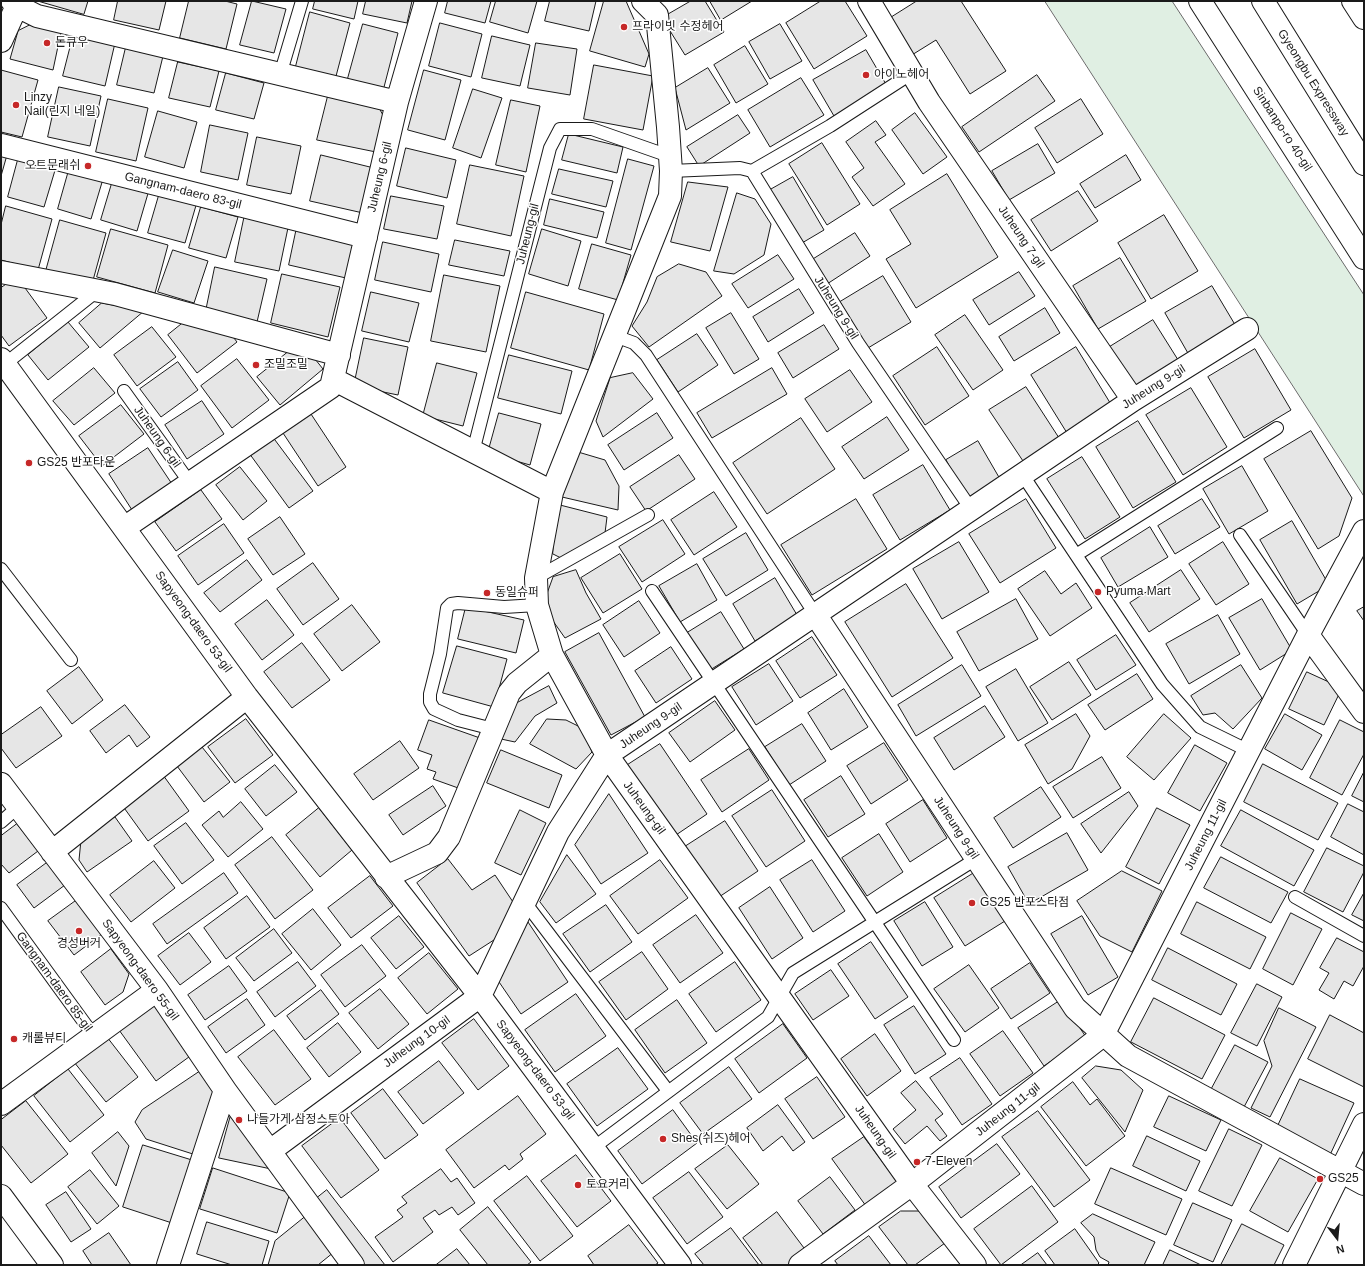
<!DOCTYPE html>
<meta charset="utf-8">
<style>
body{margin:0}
#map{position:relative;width:1365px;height:1266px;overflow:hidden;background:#fff;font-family:Helvetica,sans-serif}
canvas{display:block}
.frame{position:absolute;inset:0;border:2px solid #1a1a1a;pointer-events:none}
.north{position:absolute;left:1317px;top:1218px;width:40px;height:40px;-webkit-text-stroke:3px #fff;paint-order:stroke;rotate:164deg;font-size:11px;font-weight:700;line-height:16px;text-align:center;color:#1a1a1a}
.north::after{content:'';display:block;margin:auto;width:14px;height:18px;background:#1a1a1a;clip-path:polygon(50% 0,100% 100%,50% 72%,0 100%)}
</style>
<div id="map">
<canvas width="1365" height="1266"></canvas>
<div class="frame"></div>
<div class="north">N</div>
</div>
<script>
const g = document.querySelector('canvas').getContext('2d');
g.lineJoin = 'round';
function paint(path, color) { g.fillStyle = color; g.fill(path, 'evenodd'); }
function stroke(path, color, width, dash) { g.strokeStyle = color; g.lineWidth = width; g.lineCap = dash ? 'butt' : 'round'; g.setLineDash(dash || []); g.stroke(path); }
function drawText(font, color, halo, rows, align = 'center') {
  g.font = font + ' Helvetica,"Noto Sans KR",sans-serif'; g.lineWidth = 3; g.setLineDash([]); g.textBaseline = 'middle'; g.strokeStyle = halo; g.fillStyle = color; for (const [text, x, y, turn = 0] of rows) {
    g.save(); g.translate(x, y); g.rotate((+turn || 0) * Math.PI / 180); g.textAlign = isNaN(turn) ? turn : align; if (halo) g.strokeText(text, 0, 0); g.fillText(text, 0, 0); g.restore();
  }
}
const green = new Path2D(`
 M1045 1H1172L1364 295V496Z`);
const building = new Path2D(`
 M38 1H88L84 14Z
 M118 1H166L159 30 114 20Z
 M189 1H225L237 4 226 49 180 38Z
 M252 1 286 9 274 53 240 45Z
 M315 1H358L354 19 313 9Z
 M366 1H412L407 23 363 14Z
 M448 1H491L485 23 445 13Z
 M496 1H537L528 33 490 22Z
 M550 1H596L589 31 545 21Z
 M604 1H626L649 54 645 67 590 51Z
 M691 1H705L724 32 685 55 662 18Z
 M710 1H752L721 20Z
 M821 1H845L867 36 814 69 786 23Z
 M917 1H961L1006 71 970 94 936 40 907 58 884 22Z
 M310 12 350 23 335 80 295 70Z
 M440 23 482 34 471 77 429 66Z
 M32 24 61 32 53 70 10 59 18 31Z
 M363 24 398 33 383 91 347 82Z
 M780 24 802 61 770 79 749 42Z
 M74 33 115 43 105 86 63 76Z
 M492 36 530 45 520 86 482 78Z
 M127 43 164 52 154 93 117 85Z
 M536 43 577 49 570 95 528 88Z
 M745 46 768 84 736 103 714 65Z
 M866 50 887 86 834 116 813 80Z
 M178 62 219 71 210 107 169 98Z
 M594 65 653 76 643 130 584 119Z
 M708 68 730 103 686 130 675 88Z
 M1 70 38 80 22 137 1 132Z
 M424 70 461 80 445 140 408 130Z
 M226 73 264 83 254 119 216 110Z
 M1037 75 1055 101 979 152 962 127Z
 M801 78 824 115 770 147 748 110Z
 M59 87 101 96 90 146 48 137Z
 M473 89 502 98 481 158 453 148Z
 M328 96 377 104 385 119 376 152 317 140Z
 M108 99 148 108 136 161 96 152Z
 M1081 99 1103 134 1057 163 1035 128Z
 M511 100 540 106 526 172 496 165Z
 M158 111 197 122 184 168 145 157Z
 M915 113 947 157 923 174 892 130Z
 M738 115 750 133 699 166 687 147Z
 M876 121 886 135 875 142 905 184 873 206 852 177 864 168 846 142Z
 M210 125 248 133 238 180 201 172Z
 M569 134 623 147 617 173 562 160Z
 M257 137 301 146 291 194 247 185Z
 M822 143 860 204 827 225 789 164Z
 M1038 144 1055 173 1009 200 992 171Z
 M406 148 456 160 447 198 397 186Z
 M1 153 7 155 1 176Z
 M321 155 374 168 363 213 310 201Z
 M1126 155 1141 180 1095 208 1080 184Z
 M19 156 56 167 44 207 8 197Z
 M628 159 654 166 631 250 606 243Z
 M470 165 524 176 511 236 457 224Z
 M559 169 613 181 606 207 552 194Z
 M69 170 103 179 91 219 58 209Z
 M947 174 998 257 916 308 886 259 911 244 890 210Z
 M793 177 824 230 802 243 770 190Z
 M113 180 149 190 137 231 101 220Z
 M688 182 728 187 710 251 671 242Z
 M1078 191 1098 221 1051 251 1031 220Z
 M160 192 197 202 185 243 148 233Z
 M737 193 755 199 771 224 764 255 734 274 714 271Z
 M391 196 444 206 437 239 384 229Z
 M550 199 604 212 597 238 544 225Z
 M6 206 52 219 38 270 1 260V225Z
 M201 207 238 217 226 258 189 248Z
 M245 214 289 223 279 271 235 262Z
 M1164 215 1198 271 1151 299 1118 243Z
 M60 220 106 233 92 284 46 271Z
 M297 227 354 239 346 278 289 265Z
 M111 229 168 245 155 293 97 277Z
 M542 229 581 241 568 286 529 274Z
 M855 233 870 256 827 284 812 260Z
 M455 240 510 251 504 276 449 265Z
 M383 242 439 254 431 292 375 280Z
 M592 244 631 255 618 300 579 289Z
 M173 250 208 261 194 303 158 292Z
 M778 255 794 279 748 308 732 284Z
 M1120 258 1146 301 1098 329 1073 286Z
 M679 264 706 272 722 296 649 347 632 326 647 302 657 277Z
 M215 267 267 279 257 322 206 311Z
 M1019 272 1035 296 989 325 973 300Z
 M282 274 340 287 328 337 271 323Z
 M444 275 500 286 486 352 431 341Z
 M883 276 911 322 868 348 840 302Z
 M17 277 47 318 9 346 1 335V288Z
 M1212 286 1237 328 1189 355 1165 313Z
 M799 289 814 313 768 342 753 317Z
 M371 292 419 303 409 342 362 331Z
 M526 292 604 314 589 370 511 348Z
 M102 303 144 311 100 348 79 323Z
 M1045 308 1060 333 1014 361 999 337Z
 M731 313 759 359 734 374 706 328Z
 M965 315 1003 370 973 390 935 335Z
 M1153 320 1180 363 1135 391 1108 348Z
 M68 322 89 347 48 380 28 355Z
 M184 322 227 329 237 342 197 373 168 335Z
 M824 325 839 349 793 378 778 353Z
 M152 327 176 357 137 386 114 355Z
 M697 334 718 365 678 392 657 360Z
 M364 338 408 347 398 395 354 386Z
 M937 347 969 396 925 425 893 376Z
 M1076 347 1112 406 1067 433 1031 375Z
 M1255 349 1291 410 1244 438 1208 377Z
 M288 352 311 354 323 369 280 405 257 377Z
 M509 355 572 371 561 414 498 398Z
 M237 359 269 400 232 428 201 386Z
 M178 362 198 390 161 417 140 389Z
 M437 363 477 373 463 426 423 416Z
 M94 368 115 393 74 425 53 401Z
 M772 368 787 394 712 438 697 413Z
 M850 370 872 402 827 432 805 399Z
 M633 373 653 399 603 437 596 421 610 378Z
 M1026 387 1061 441 1025 464 989 410Z
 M1191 388 1227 447 1183 475 1146 415Z
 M202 401 224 434 187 459 165 425Z
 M121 405 144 434 102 466 79 436Z
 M309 411 346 467 318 486 281 430Z
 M499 413 541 424 530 465 488 453Z
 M657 413 673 438 624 470 608 445Z
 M887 417 909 450 864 479 842 447Z
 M801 418 835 469 767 514 733 463Z
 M1138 421 1176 482 1133 508 1096 447Z
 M1311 431 1352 498 1339 536 1318 549 1264 459Z
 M272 436 313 491 289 508 249 453Z
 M978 441 1000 479 967 498 946 460Z
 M148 448 172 484 132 510 109 474Z
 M578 452 605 460 619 486 618 510 562 497Z
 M679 455 695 479 646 511 630 487Z
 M1082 457 1120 517 1085 539 1047 479Z
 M923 465 950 510 900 540 873 495Z
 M1242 466 1268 511 1229 534 1203 489Z
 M240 467 267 501 243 520 216 485Z
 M201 490 222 519 176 551 155 522Z
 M714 492 737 527 694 555 671 520Z
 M856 499 887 549 812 595 781 545Z
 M1026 499 1056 548 1000 583 969 534Z
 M1202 499 1220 527 1175 554 1158 526Z
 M556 504 607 517 605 533 561 558 553 554Z
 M280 517 305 554 273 575 248 539Z
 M663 520 685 554 642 582 619 547Z
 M1292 521 1329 585 1297 604 1260 540Z
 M224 524 244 553 198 585 178 556Z
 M1150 527 1168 557 1118 587 1101 558Z
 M746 533 768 570 726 596 703 559Z
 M959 542 989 592 942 619 913 569Z
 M1223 542 1249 584 1216 605 1189 564Z
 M620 554 642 589 603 613 581 578Z
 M247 560 262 580 220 612 204 593Z
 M313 563 339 599 303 625 277 589Z
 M697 564 717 600 680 622 659 586Z
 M576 570 586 593 601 619 565 638 553 621 545 599 553 577Z
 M1181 570 1200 599 1149 632 1130 603Z
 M1045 571 1061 594 1076 583 1092 608 1050 636 1018 589Z
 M775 578 797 615 755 641 733 604Z
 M906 584 953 658 892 697 845 622Z
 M1016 599 1038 639 979 671 957 632Z
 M1262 599 1292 650 1260 670 1229 618Z
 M267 600 294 635 262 660 235 624Z
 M639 601 660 633 624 657 603 625Z
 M352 605 380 642 342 671 314 634Z
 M466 607 524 620 516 653 458 639Z
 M1364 607V621L1357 611Z
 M721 612 744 649 710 670 687 633Z
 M1218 615 1240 654 1189 684 1166 644Z
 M599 633 645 717 611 735 565 652Z
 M1116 635 1136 665 1096 690 1077 660Z
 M812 637 837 675 800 698 776 661Z
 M302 643 330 680 292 708 264 672Z
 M457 646 507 659 494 707 443 693Z
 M671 647 692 679 656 703 635 671Z
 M1069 662 1091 695 1052 720 1030 687Z
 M769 664 793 701 756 725 732 687Z
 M962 665 981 696 916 736 898 705Z
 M1241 665 1262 698 1233 729 1215 713 1203 715 1191 696Z
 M79 667 103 700 72 724 47 691Z
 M1016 669 1048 723 1018 741 986 687Z
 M1307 672 1342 688 1324 725 1289 709Z
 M1137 674 1153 699 1105 730 1088 705Z
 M549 686 557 703 535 716 515 742 501 739 515 704Z
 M844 689 868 727 831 750 808 713Z
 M715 701 735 730 690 762 669 733Z
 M125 705 150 737 137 747 129 735 106 753 90 731Z
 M985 706 1005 737 954 770 934 738Z
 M41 707 62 736 16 768 1 748V735Z
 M1076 714 1090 736 1072 769 1048 784 1025 745Z
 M1164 714 1191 738 1154 780 1127 757Z
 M1285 714 1322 735 1302 770 1265 749Z
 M246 719 273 755 235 783 208 747Z
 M547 719 566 720 582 728 592 752 576 769 530 744Z
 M429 720 480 738 461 789 433 779 436 772 427 769 432 755 418 750Z
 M1340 720 1364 732V754L1342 795 1310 778Z
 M802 724 826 761 789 785 765 747Z
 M400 741 419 768 373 800 354 774Z
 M884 743 908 780 871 804 847 766Z
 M660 744 707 814 673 837 626 766Z
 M1195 745 1227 763 1200 811 1168 793Z
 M202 747 230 782 204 802 177 766Z
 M749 749 769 780 722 812 701 780Z
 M501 750 562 775 549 808 487 783Z
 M1102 757 1121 788 1073 818 1053 787Z
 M1263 764 1338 803 1318 840 1244 802Z
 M275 765 297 792 266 816 245 789Z
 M1364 772V802L1352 796Z
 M163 775 189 811 148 841 122 805Z
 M841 776 865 814 828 837 804 800Z
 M433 786 446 806 403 835 389 815Z
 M1041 787 1061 817 1013 848 994 818Z
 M772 790 805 841 766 867 732 816Z
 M1129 792 1138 806 1101 853 1081 824Z
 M609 794 648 853 601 884 575 845Z
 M923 800 947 838 910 862 886 824Z
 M241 802 263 829 228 857 202 825 219 811 223 817Z
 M1348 804 1364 812V855L1331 837Z
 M319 808 352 850 320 877 286 835Z
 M1157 808 1190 825 1159 884 1126 867Z
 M520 810 546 823 521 875 495 863Z
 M1241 810 1314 850 1294 886 1221 846Z
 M115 817 132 841 87 872 79 860 81 840Z
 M725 821 758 871 716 899 683 848Z
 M186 823 214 860 182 884 154 846Z
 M17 824 38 851 9 873 1 864V836Z
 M1067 833 1088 870 1029 904 1008 867Z
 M879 834 903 872 867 896 842 858Z
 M272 837 313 890 275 919 235 865Z
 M1327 848 1364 866V872L1343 912 1304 892Z
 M567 855 596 894 556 923 540 902Z
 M1221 857 1288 892 1271 923 1204 888Z
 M448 859 472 890 495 875 513 902 497 938 469 956 417 883Z
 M660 860 688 898 638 934 610 896Z
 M812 860 845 911 813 932 780 880Z
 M154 861 175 888 131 922 110 895Z
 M48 862 65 885 34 908 17 885Z
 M1122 871 1162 891 1132 952 1100 936 1077 901Z
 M224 873 238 893 167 944 153 924Z
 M974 873 1005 921 965 946 934 898Z
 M370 876 393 906 351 938 328 908Z
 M770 887 803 938 772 959 739 908Z
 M1364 893V921L1352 915Z
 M247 896 270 927 226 959 204 928Z
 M77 900 102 934 74 955 48 921Z
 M925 902 953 947 922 966 894 921Z
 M1197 902 1266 937 1250 969 1181 934Z
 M606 905 632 942 590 972 563 934Z
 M313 909 341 945 311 970 282 934Z
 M1291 913 1322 929 1293 985 1263 969Z
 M696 915 723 953 680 983 653 945Z
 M399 916 424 947 396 969 371 938Z
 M1082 916 1118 977 1088 995 1051 934Z
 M528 922 568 982 521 1014 497 979Z
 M274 929 292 953 254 981 236 958Z
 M189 933 211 962 180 985 158 956Z
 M1337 938 1364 952V966L1353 986 1344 981 1334 999 1319 990 1329 973 1320 968Z
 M871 942 908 997 875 1019 838 964Z
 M362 945 386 976 345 1007 321 975Z
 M1168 948 1237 984 1221 1015 1152 980Z
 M111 949 129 974 123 992 105 1005 81 972Z
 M642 952 668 989 626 1020 599 982Z
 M429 953 458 989 427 1014 398 978Z
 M298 962 316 986 275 1017 257 992Z
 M735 962 761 1000 716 1032 689 994Z
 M1030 963 1050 993 1011 1019 991 989Z
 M969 965 999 1008 965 1032 934 989Z
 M229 966 247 991 205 1020 188 995Z
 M831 970 849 996 813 1020 795 994Z
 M1257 984 1282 997 1257 1046 1231 1033Z
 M380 989 409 1024 378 1049 349 1013Z
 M321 990 339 1014 305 1040 287 1016Z
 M576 994 606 1036 555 1072 525 1030Z
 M1154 998 1225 1035 1202 1079 1131 1042Z
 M247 999 265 1025 226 1053 208 1027Z
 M677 1000 707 1043 665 1073 635 1030Z
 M1061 1000 1086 1037 1044 1066 1018 1028Z
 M157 1004 193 1054 156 1081 119 1030Z
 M914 1006 946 1054 915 1074 884 1025Z
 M1279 1008 1316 1027 1270 1117 1251 1108 1272 1066 1264 1041Z
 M1330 1015 1364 1033V1087L1308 1059Z
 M474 1019 509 1066 478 1090 442 1043Z
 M338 1023 361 1052 329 1077 307 1048Z
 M783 1024 807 1058 759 1093 735 1059Z
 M274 1030 311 1079 275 1105 238 1057Z
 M1003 1031 1033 1073 1000 1096 970 1054Z
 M875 1034 901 1071 867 1096 841 1059Z
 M107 1037 138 1077 106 1102 74 1062Z
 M1235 1045 1268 1062 1244 1107 1211 1090Z
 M618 1048 648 1089 597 1126 567 1084Z
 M960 1058 992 1104 962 1125 930 1078Z
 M439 1061 464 1093 423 1124 398 1092Z
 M1096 1066 1121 1070 1143 1090 1125 1132 1082 1078Z
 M729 1067 752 1099 703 1134 680 1103Z
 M68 1069 104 1115 70 1142 34 1096Z
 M202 1070 215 1091 196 1155 146 1139 135 1122 142 1110Z
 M817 1077 845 1117 813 1139 785 1099Z
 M1300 1079 1354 1103 1330 1155 1276 1130Z
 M916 1081 943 1114 935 1120 947 1136 940 1141 927 1126 905 1144 893 1129 916 1110 901 1093Z
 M1073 1082 1090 1105 1097 1099 1125 1136 1086 1166 1041 1107Z
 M383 1089 418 1135 385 1159 351 1113Z
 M518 1096 546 1134 520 1154 523 1159 509 1170 505 1165 474 1188 446 1150Z
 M1169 1096 1221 1120 1206 1151 1154 1127Z
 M26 1101 68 1154 31 1183 1 1145V1120Z
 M778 1105 805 1142 793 1151 782 1136 763 1151 747 1128Z
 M673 1110 697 1143 642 1184 618 1151Z
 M232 1111 276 1170 219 1158Z
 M1038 1111 1090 1180 1054 1207 1002 1137Z
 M340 1118 379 1170 341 1198 302 1146Z
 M1229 1129 1262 1145 1232 1206 1199 1191Z
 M118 1132 129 1146 116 1186 92 1153Z
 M1147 1136 1200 1161 1186 1191 1133 1166Z
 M864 1137 898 1183 866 1206 832 1159Z
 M997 1144 1020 1174 961 1218 939 1187Z
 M143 1145 192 1160 172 1223 123 1207Z
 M728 1145 759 1184 727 1209 695 1169Z
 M576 1155 611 1201 577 1227 541 1181Z
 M1280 1158 1318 1179 1288 1232 1250 1211Z
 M213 1168 290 1193 277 1233 200 1209Z
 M1111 1168 1182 1199 1166 1235 1095 1204Z
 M441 1169 451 1182 457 1178 475 1203 458 1215 452 1207 439 1215 435 1210 423 1218 433 1232 393 1262 375 1237 403 1217 397 1210 407 1203 402 1197Z
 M90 1170 119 1206 97 1224 68 1187Z
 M689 1172 723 1217 687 1244 653 1198Z
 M527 1176 573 1236 540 1261 494 1201Z
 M830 1177 855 1210 823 1234 798 1201Z
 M1032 1186 1058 1222 1001 1265 974 1229Z
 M327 1190 385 1265H361L312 1202Z
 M66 1192 91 1229 71 1242 46 1205Z
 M1193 1203 1232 1220 1213 1262 1174 1245Z
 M488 1207 531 1262 527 1265H488L460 1230Z
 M901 1211H921L945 1243 915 1265H908L879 1227Z
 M777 1212 807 1252 790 1265H763L743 1238Z
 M1093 1214 1155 1242 1144 1265H1108L1109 1262 1100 1257 1096 1250 1094 1237 1081 1223Z
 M305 1217 334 1252 318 1265H268L275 1241Z
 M207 1222 269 1241 262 1265H232L197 1254Z
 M1242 1224 1284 1245 1274 1265H1221Z
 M629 1225 658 1263 655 1265H594L588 1256Z
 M731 1228 759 1265H704L695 1254Z
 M1075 1229 1099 1263 1097 1265H1055L1045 1251Z
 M109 1233 131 1265H92L83 1251Z
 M869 1236 891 1265H838L835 1261Z
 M457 1249 470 1265H436Z
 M1170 1250 1201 1265H1163Z
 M1038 1253 1047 1265H1021Z`);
const lane = new Path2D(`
 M280 75 302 1
 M671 171 740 168 752 171 858 343 971 509
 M752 171 830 126 912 73
 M615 336 634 343 646 355 815 614
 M5 364 97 291
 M124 391 190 483
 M473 452 550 148 560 129H592L669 156
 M1022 474 1162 684 1200 727 1249 751
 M1240 535 1308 635
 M1076 555 1277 428
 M1 569 71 660
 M536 578 648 515
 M652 591 954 1040
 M493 729 458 720 434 709 430 702V694L440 654 447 608 451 604 458 603 504 607 537 605
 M1 822 18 807
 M1295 897 1364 936
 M524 901 668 1091
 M1 908 94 1036
 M593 1148 768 1017 793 973 976 859`);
const street = new Path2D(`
 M12 1 17 6 37 16 397 102
 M643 1 657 15 668 127 671 171 670 196 552 492 536 578 537 605 552 655 607 755 912 1184 975 1265
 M869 1 929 102 1133 400
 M1200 1 1364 258
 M1 41 19 1
 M1 145 366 237
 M1 272 115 294 339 355
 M1 359 247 697 480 996 680 1265
 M333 379 552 492
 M124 528 331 387 397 102 426 1
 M815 614 1075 1008 1128 1056 1364 1184
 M1308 635 1364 712
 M1 784 157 990 225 1090 353 1265
 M52 852 247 697
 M386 877 437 853 449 837 509 693 517 683 552 655
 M1 1104 157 990
 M270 1151 480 996 558 832 607 755 1133 400 1247 329
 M1 1196 52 1265
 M168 1265 225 1090
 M800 1265 912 1184 1103 1035 1308 635 1364 531
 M1294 1265 1364 1124`);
const highway = new Path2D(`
 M1263 1 1364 164
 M1353 1 1364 18`);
const markers = [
 [624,27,4,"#c62828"],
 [47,43,4,"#c62828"],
 [866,75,4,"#c62828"],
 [16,105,4,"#c62828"],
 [88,166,4,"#c62828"],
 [256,365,4,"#c62828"],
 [29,463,4,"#c62828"],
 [1098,592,4,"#c62828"],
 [487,593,4,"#c62828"],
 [972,903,4,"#c62828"],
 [79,931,4,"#c62828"],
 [14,1039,4,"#c62828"],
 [239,1120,4,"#c62828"],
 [663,1139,4,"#c62828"],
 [917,1162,4,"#c62828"],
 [1320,1179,4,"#c62828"],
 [578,1185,4,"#c62828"]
];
const poiNames = [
 ["프라이빗 수정헤어",632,27],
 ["돈큐우",55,43],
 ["아이노헤어",874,75],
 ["Linzy",24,98],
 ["Nail(린지 네일)",24,112],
 ["오트문래쉬",80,166,"right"],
 ["조밀조밀",264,365],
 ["GS25 반포타운",37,463],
 ["Pyuma Mart",1106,592],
 ["동일슈퍼",495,593],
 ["GS25 반포스타점",980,903],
 ["경성버거",79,944,"center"],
 ["캐롤뷰티",22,1039],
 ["나들가게 삼정스토아",247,1120],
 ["Shes(쉬즈)헤어",671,1139],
 ["7-Eleven",925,1162],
 ["GS25",1328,1179],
 ["토요커리",586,1185]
];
const streetNames = [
 ["Gyeongbu Expressway",1313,83,58],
 ["Sinbanpo-ro 40-gil",1282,129,57],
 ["Juheung 6-gil",380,177,-77],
 ["Gangnam-daero 83-gil",183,191,14],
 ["Juheung-gil",528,234,-76],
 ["Juheung 7-gil",1021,237,56],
 ["Juheung 9-gil",836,308,58],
 ["Juheung 9-gil",1154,387,-32],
 ["Juheung 6-gil",157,437,55],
 ["Sapyeong-daero 53-gil",193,622,54],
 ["Juheung 9-gil",651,726,-34],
 ["Juheung-gil",644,808,54],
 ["Juheung 9-gil",956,828,57],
 ["Juheung 11-gil",1206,835,-63],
 ["Sapyeong-daero 55-gil",140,970,54],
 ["Gangnam-daero 85-gil",54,982,54],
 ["Juheung 10-gil",417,1042,-36],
 ["Sapyeong-daero 53-gil",535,1070,53],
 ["Juheung 11-gil",1008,1110,-38],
 ["Juheung-gil",875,1132,55]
];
paint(green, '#e0efe3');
stroke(green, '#6a6a6a', 1);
paint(building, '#e6e6e6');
stroke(building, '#1a1a1a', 1);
stroke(lane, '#1a1a1a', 14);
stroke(street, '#1a1a1a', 24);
stroke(highway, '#1a1a1a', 24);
stroke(lane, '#fff', 12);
stroke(street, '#fff', 22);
stroke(highway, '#fff', 22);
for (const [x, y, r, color] of markers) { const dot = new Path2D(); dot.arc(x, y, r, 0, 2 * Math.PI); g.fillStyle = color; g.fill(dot); stroke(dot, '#fff', 1.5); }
drawText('12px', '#1a1a1a', '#fff', poiNames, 'left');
drawText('12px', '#1a1a1a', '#fff', streetNames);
</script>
